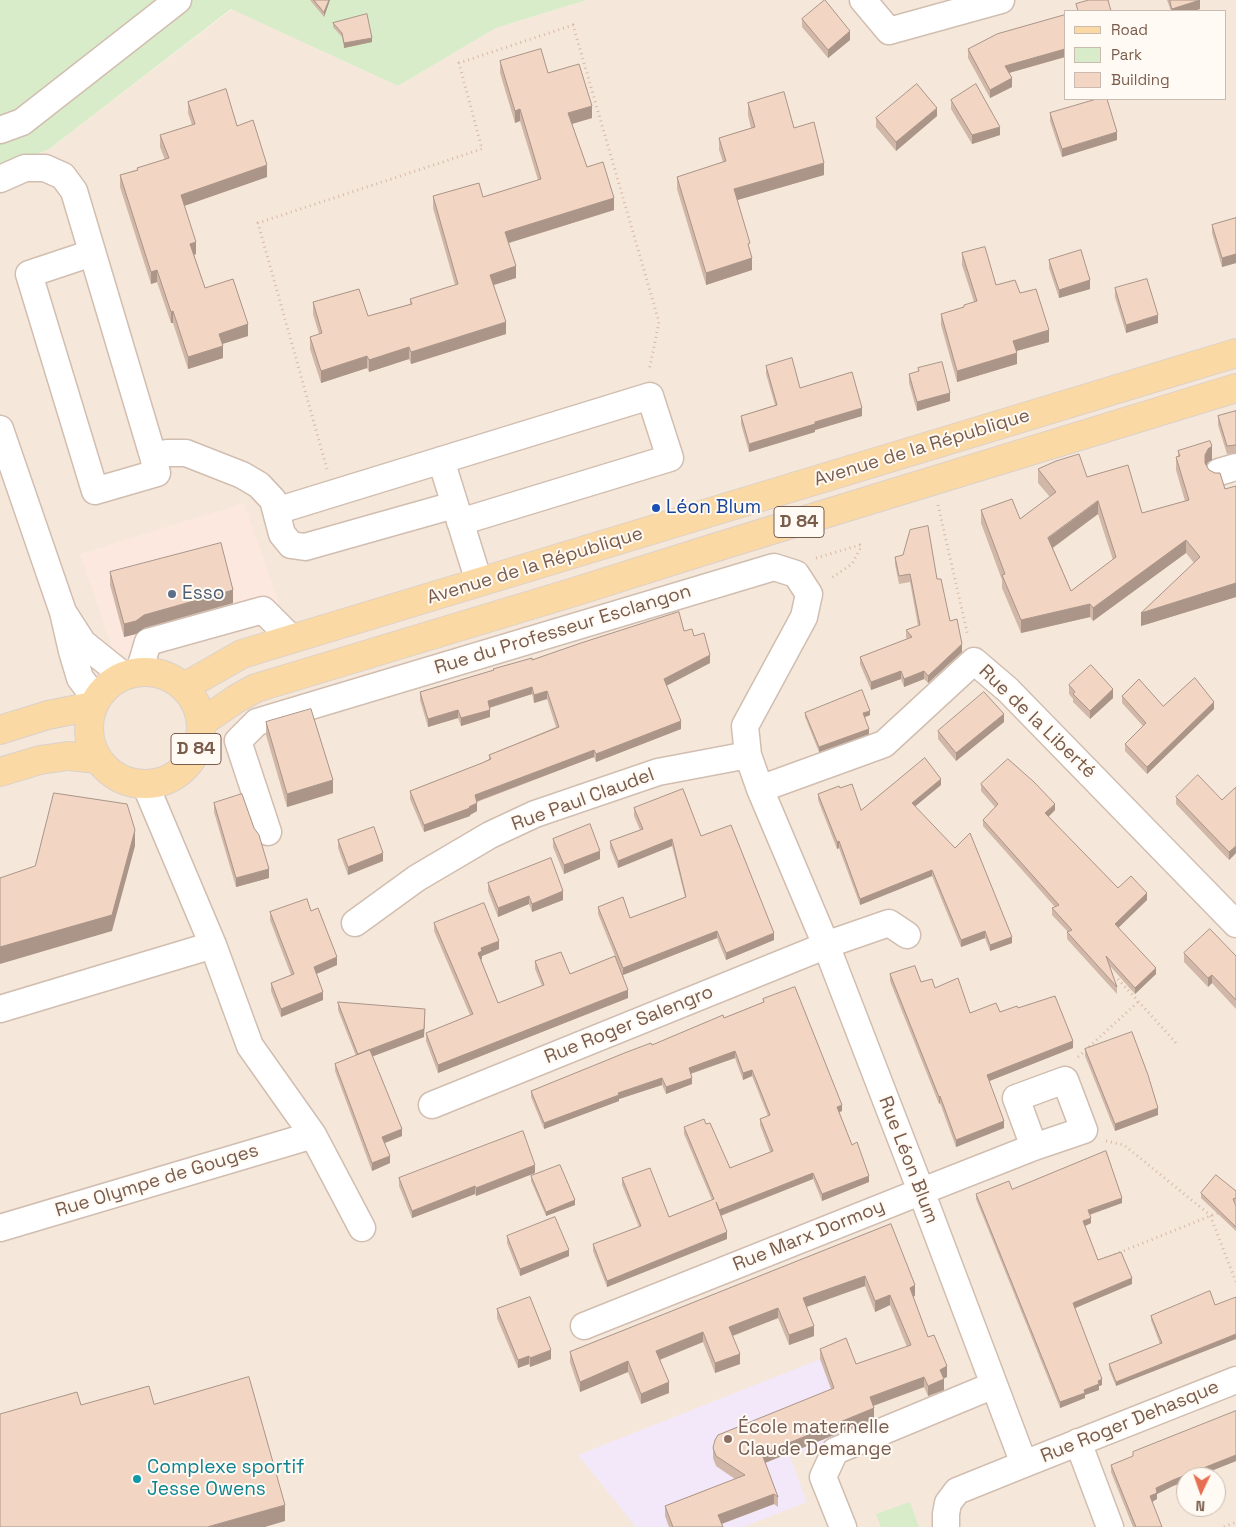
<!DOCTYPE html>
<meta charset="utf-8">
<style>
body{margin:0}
#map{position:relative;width:1236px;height:1527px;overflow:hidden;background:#fdf6ec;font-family:"Space Grotesk",sans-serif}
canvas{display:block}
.legend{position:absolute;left:1064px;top:10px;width:162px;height:90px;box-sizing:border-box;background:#fffaf3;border:1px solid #cabbb1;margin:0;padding:6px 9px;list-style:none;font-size:15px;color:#7a5c4d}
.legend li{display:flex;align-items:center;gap:10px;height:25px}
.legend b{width:25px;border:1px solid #cabbb1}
.north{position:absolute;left:1176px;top:1467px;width:50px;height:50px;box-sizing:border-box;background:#fffaf3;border:1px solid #cabbb1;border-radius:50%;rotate:183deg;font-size:14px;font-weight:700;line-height:20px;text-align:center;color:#7a5c4d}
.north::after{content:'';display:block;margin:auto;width:18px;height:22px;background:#e76f51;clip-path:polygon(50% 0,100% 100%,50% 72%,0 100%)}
</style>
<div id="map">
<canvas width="1236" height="1527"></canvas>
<ul class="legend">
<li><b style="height:6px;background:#fbd9a5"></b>Road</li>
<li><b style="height:14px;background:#d8ecc9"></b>Park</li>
<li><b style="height:14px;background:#f3d5c3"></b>Building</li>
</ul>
<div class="north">N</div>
</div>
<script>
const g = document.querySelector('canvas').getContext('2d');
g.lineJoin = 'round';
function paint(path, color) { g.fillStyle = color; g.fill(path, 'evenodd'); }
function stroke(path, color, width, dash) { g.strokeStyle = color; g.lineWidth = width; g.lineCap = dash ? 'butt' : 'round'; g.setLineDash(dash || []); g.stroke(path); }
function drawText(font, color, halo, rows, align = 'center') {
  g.font = font + ' "Space Grotesk",sans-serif'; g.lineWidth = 4; g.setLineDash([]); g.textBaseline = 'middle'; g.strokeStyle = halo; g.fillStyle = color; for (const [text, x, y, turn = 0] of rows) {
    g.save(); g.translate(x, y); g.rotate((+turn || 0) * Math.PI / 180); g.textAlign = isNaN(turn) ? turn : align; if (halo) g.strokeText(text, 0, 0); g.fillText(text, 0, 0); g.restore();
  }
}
const residential = new Path2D(`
 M587 0H1236V1527H0V171L48 150 232 9 398 86 496 28ZM1065 11H1225V99H1065ZM1186 1477H1216V1507H1186Z`);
const commercial = new Path2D(`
 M244 503 282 613 135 657 114 652 80 554Z`);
const education = new Path2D(`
 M846 1349 877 1422 790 1457 807 1502 743 1527H636L578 1455Z`);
const green = new Path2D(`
 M0 0H587L496 28 398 86 231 9 48 150 0 168Z
 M910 1502 919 1527H881L876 1514Z`);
const path = new Path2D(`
 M327 469 258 223 482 149 459 63 573 25 659 322 649 371
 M938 505 968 636
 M816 558 860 545 861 547 852 564 830 579
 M1118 979 1178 1045
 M1078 1057 1138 1002
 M1106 1141 1124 1145 1210 1215 1236 1282
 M1096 1262 1220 1212
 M1224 1527 1236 1522`);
const minor = new Path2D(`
 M863 0 889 31 1001 0
 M0 130 22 122 178 0
 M0 179 25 168H45L63 176 74 191 153 456 167 453H186L242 475 259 485 273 500 282 534 291 545 305 547 454 505
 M92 253 29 274 95 491 157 473 153 456
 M0 429 63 612
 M441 460 479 582
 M1219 472 1236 467
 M276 511 650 396 670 458 460 522
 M139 672 148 642 263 610 292 639
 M96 699 80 678 72 651 63 612 83 643 124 676
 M145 784 213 945 250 1046 313 1135 362 1228
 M760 789 884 744 974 661 1008 690 1236 924
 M268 832 238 741 257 722 774 567 796 574 809 594 804 617 745 726 748 755 760 789 826 945 921 1191 1024 1464 957 1491 948 1503 946 1514V1527
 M355 923 417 878 490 835 535 814 658 772 748 755
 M0 1009 213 945
 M432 1105 837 941 889 923 907 935
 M0 1228 313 1135
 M584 1326 935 1186 1034 1147 1084 1130 1065 1080 1016 1098 1034 1147
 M1078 1442 1110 1527
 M1024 1464 1236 1380
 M843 1527 823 1477 835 1451 994 1385`);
const major = new Path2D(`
 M89 728a56 56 0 1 1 112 0a56 56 0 1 1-112 0Z
 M184 687 242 654 1236 353
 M201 723 236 699 256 688 574 592 720 546 1236 388
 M0 730 48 715 93 706
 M0 772 40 760 68 756 98 759`);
const wall = new Path2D(`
 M310 0H330L324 17Z
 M1167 0H1200V9L1193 11H1171Z
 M1065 15V57L1009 73 1012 87 990 98 968 58V49Z
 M802 19 850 40 828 58 802 27Z
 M333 23 372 42 344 48 342 37 333 27Z
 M500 61 548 73 592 118 572 124 587 167 614 210 509 243 516 278 494 285 506 334 411 364 409 359 369 372 367 368 321 383 310 349V337L319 334 313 314V302L368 316 410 304V299L455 285 433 208V196L483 197 538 180 520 121 515 123 500 73Z
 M951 100 1000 135 972 144 951 109Z
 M188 102 237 126 267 177 184 206 196 254 194 255 205 288 248 336 222 344 223 358 188 369 173 323H171L157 282 151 284 120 187V175L137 170V168L165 160 160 147V135L192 125 188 113Z
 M748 103 794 128 824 175 737 200 750 251 752 270 706 285 677 189V177L723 162 719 150V138L751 128 748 115Z
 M1050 113 1117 140 1062 157 1050 121Z
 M937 116 896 151 876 127V118Z
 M1236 218V263L1222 267 1212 233V225Z
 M962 253 996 285 1020 293 1049 342 1016 351 1017 364 957 382 941 325V314L964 307 974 302 962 265Z
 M1049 260 1090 289 1059 298 1049 268Z
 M1115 288 1158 323 1126 333 1115 297Z
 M766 366 800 388 862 416 815 430V432L749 452 741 424V416L775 405 766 374Z
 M918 368 950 401 917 411 909 383V374L918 372Z
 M1236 411V453L1227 454 1218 425V416Z
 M1178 451 1212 460 1208 462 1206 465 1236 597 1141 626 1194 563 1186 553 1093 621 1090 617 1021 633 1002 588V580L981 523V510L1020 519 1050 497 1038 483V469L1087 477 1142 513 1185 501 1176 470V457L1178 456ZM1098 514 1113 560 1071 591 1053 548Z
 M895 557 937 579 950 621 962 652 928 683 924 679 904 687 901 679 871 690 860 664V657L907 639 906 637V630L918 626 910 582 899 584 895 564Z
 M110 572 233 603 144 628 136 634 124 637 110 585Z
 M684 631 694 636 710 663 666 686 681 729 596 762 594 757 477 802V811L470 815V816L424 832 410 799V791L482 763 489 759V755L556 727 547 699 534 703 532 694 490 708V717L461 726 458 718 428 727 420 700V692L532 660Z
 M1069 685 1113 698 1090 719 1073 702V699L1069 694Z
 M1122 696 1163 706 1214 709 1147 774 1125 751V744L1143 726 1122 703Z
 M805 713 870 715 865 717 869 734 819 752 805 717Z
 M266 722 333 793 287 807 266 735Z
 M1004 722 956 761 938 739V731Z
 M981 784 1055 810 1048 817 1118 888 1147 900 1118 928 1156 974 1135 994 1110 966 1117 987V994L1067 939V932H1068L1052 915V908L1055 907 983 826V820L995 807 981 791Z
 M941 785 915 806 1012 943 990 951 985 938 961 947 932 876 860 905 839 848 837 849 818 800V794L840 788 861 810Z
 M1236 787V853L1229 860 1176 804V797L1222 800Z
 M214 803 269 878 236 887 214 812Z
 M634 808 701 836 774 940 726 960 717 938 623 975 628 998 438 1073 426 1041V1033L470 1015 434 931V923L499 949 482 956V959H481L498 1003 542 986 535 969V961L570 974 615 956 598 914V907L630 918 685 897 672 846 618 868 610 848V841L640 830 634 816Z
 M553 839 600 859 564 874 553 847Z
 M338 840 383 861 348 875 338 848Z
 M488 883 563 900 532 912 529 904 498 917 488 891Z
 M311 911 337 965 316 974 323 1000 281 1017 271 991V983L291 975 270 920V912Z
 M1184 953 1236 956V1009L1212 983 1208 987 1184 962Z
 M890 974 921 982 935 988 970 1013 1000 1012 1018 1008 1073 1048 989 1081 1004 1128 956 1147 940 1103 939 1104 890 981Z
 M763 999 842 1111 839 1112 852 1145 869 1182 822 1201 813 1179 721 1216 727 1239 607 1287 593 1251V1244L639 1227 622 1185V1178L669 1217 712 1200 684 1134V1127L706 1124 730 1168 770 1152 760 1125V1119L768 1116 752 1076 743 1080 735 1058 691 1074 692 1084 666 1094 662 1085 619 1099V1101L544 1129 531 1097V1091L724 1018 763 1002Z
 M338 1002 425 1017 424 1037 372 1056 402 1136 385 1143 390 1163 372 1171 335 1071V1064L356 1056 338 1010Z
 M1085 1049 1158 1115 1115 1131 1085 1056Z
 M535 1173 476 1196 475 1194 412 1218 399 1186V1178Z
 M531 1176 575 1205 546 1216 531 1181Z
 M1012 1189 1122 1203 1090 1215 1091 1223 1085 1226 1098 1260 1132 1284 1075 1308 1102 1385 1099 1386V1390L1085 1395V1398L1060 1408 976 1199V1194Z
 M1236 1191V1203H1235L1236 1206V1231L1201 1198V1193Z
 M891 1224 915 1296H913L928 1337 947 1377 943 1378 944 1390 928 1396 924 1387 873 1406 874 1419 765 1463 778 1497V1507L774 1504 722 1524 723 1527H669L665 1516V1506L735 1479 716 1466 713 1458V1448L831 1389 820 1359V1349L856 1364 907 1347 890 1305 875 1312 865 1286 807 1307 814 1336 789 1345 778 1318 733 1336 740 1364 715 1373 703 1342 660 1360 669 1393 641 1404 628 1372 580 1392 570 1362V1352Z
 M507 1236 569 1256 520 1276 507 1243Z
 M1215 1305 1116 1386 1109 1369V1364L1160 1344 1151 1320V1316Z
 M497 1309 551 1359 530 1367 529 1364 518 1368 497 1318Z
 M1133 1452 1236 1461 1196 1477H1186V1481L1173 1486 1157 1494V1499L1152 1502 1162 1527H1133L1111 1472V1465L1133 1457Z`);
const shadedWall = new Path2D(`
 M329 0H330L324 17V12Z
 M1200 0V9L1193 11H1172V9Z
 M850 31V40L828 58V50Z
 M372 38V42L344 48V43Z
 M1065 49V57L1005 74V66Z
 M1012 78V87L990 98V90Z
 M592 106V118L568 125V113Z
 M937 108V116L896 151V142Z
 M520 109V121L515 123V111Z
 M1000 127V135L972 144V135Z
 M1117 132V140L1062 157V149Z
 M824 163V175L734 201V189Z
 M267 165V177L181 207V195Z
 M614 198V210L505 244V232Z
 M196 242V254L190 256V244Z
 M1236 254V263L1222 267V258Z
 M752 258V270L706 285V273Z
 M516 266V278L490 286V275Z
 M157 270V282L151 284V272Z
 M1090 280V289L1059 298V290Z
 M173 311V323H171V312Z
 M1158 315V323L1126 333V325Z
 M506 322V334L411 364V352Z
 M248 324V336L219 345V334Z
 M1049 330V342L1013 352V341Z
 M223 346V358L188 369V357Z
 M409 347V359L369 372V360Z
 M1017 353V364L957 382V371Z
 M367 356V368L321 383V371Z
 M950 393V401L917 411V402Z
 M862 408V416L815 430V432L749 452V444L815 422Z
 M1212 446V460L1208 462 1205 468V455L1208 449Z
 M1098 501V514L1048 551V538Z
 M1186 540V553L1093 621V608Z
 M1236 583V597L1141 626V613Z
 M233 590V603L144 628 136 634 124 637V624L144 615Z
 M1090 604V617L1021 633V620Z
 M962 644V652L928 683V676Z
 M710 655V663L664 687V679Z
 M901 671V679L871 690V682Z
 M924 671V679L904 687V679Z
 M532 687V694L488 708V701Z
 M1113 689V698L1090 719V711Z
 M547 691V699L534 703V695Z
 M1214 702V709L1147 774V767Z
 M458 710V718L428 727V719Z
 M490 710V717L461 726V718Z
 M870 711V715L863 718V713Z
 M1004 714V722L956 761V753Z
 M681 721V729L596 762V754Z
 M869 729V734L819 752V747Z
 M594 750V757L475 802V795Z
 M941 779V785L912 809V803Z
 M333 780V793L287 807V794Z
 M477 803V811L470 815V816L424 832V825Z
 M1055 804V810L1045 820V813Z
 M135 830V846L112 931 0 964V947Z
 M672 839V846L618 868V861Z
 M839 841V848L837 849V842Z
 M1236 846V853L1229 860V852Z
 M600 851V859L564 874V865Z
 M383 853V861L348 875V867Z
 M269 869V878L236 887V878Z
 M932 870V876L860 905V899Z
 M563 891V900L532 912V904Z
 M1147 893V900L1115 931V924Z
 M529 896V904L498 917V908Z
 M717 931V938L623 975V968Z
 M985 931V938L961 947V940Z
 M774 933V940L726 960V953Z
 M1012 937V943L990 951V945Z
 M499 941V949L482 956V959L478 961V953L481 948Z
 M337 957V965L314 975V967Z
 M1156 968V974L1135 994V988Z
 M1212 975V983L1208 987V978Z
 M628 990V998L438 1073V1065Z
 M323 992V1000L281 1017V1009Z
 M425 1009 424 1037 358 1062V1054Z
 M1073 1041V1048L987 1082V1075Z
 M735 1051V1058L689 1074V1068Z
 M752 1070V1076L743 1080V1073Z
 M662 1078V1085L619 1099V1101L544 1129V1123L618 1093Z
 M692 1078V1084L666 1094V1087Z
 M940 1096V1103L939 1104V1097Z
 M842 1105V1111L837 1113V1107Z
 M1158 1108V1115L1115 1131V1124Z
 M1004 1121V1128L956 1147V1140Z
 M402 1129V1136L382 1144V1137Z
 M390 1156V1163L372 1171V1163Z
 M535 1165V1173L476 1196V1188Z
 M813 1173V1179L719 1216V1210Z
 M869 1176V1182L822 1201V1194Z
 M475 1186V1194L412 1218V1211Z
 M1122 1198V1203L1088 1215V1210Z
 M575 1200V1205L546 1216V1212Z
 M1091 1218V1223L1083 1227V1221Z
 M727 1232V1239L607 1287V1281Z
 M569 1250V1256L520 1276V1269Z
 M865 1276V1286L803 1308V1298Z
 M1132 1278V1284L1073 1309V1303Z
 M915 1285V1296L910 1298V1288Z
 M890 1295V1305L875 1312V1301Z
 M778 1308V1318L729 1337V1327Z
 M814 1326V1336L789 1345V1335Z
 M703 1332V1342L656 1361V1351Z
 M1236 1334V1339L1116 1386V1382Z
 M551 1350V1359L530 1367V1358Z
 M740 1354V1364L715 1373V1363Z
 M529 1356V1364L518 1368V1360Z
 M628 1361V1372L580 1392V1382Z
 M947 1366V1377L940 1380V1370Z
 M924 1377V1387L870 1407V1397Z
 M944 1379V1390L928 1396V1386Z
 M1102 1379V1385L1099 1386V1390L1085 1395V1398L1060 1408V1402L1084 1390 1098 1381Z
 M669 1382V1393L641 1404V1394Z
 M874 1408V1419L762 1464V1454Z
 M1236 1455V1461L1196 1477H1186V1481L1173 1486 1157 1494V1499L1150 1503V1496L1156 1488 1173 1480Z
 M774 1494V1504L718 1525V1515Z
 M285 1505V1521L265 1527H207Z`);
const building = new Path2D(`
 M314 0H329L324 12Z
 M825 0 850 31 828 50 802 19Z
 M1089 0H1108L1111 11H1077H1078L1076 4Z
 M1170 0H1200L1172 9Z
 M367 14 372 38 344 43 342 33 333 23Z
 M1065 15V49L1005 66 1012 78 990 90 968 49 997 34Z
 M541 49 548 73 579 64 592 106 568 113 587 167 603 162 614 198 505 232 516 266 490 275 506 322 411 352 409 347 369 360 367 356 321 371 310 337 322 333 313 302 359 289 368 316 412 304 410 299 458 284 433 196 479 183 483 197 541 179 520 109 515 111 500 61Z
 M917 84 937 108 896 142 876 118Z
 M976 84 1000 127 972 135 951 100Z
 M226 89 237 126 253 120 267 165 181 195 196 242 190 244 205 288 233 279 248 324 219 334 223 346 188 357 173 311 171 312 157 270 151 272 120 175 138 170 137 168 169 158 160 135 195 124 188 102Z
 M784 92 794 128 814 122 824 163 734 189 750 243 748 244 752 258 706 273 677 177 726 161 719 138 755 127 748 103Z
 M1097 99H1107L1117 132 1062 149 1050 113Z
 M1236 218V254L1222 258 1212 225Z
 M985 247 996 285 1015 280 1020 293 1036 289 1049 330 1013 341 1017 353 957 371 941 314 964 307V305L977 301 962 253Z
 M1081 250 1090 280 1059 290 1049 260Z
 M1147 279 1158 315 1126 325 1115 288Z
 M792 358 800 388 852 372 862 408 815 422V424L749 444 741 416 777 405 766 366Z
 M942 362 950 393 917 402 909 374 919 371 918 368Z
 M1236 411V445L1227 446 1218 416Z
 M1210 441 1212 446 1208 449 1205 455V463L1209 470 1215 473H1220L1225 489 1236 486V583L1141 613 1200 557 1186 540 1093 608 1090 604 1021 620 1002 575 1005 574 981 510 1012 499 1020 519 1056 492 1038 469 1056 461 1079 454 1087 477 1128 465 1142 513 1189 500 1176 457 1180 456 1178 451ZM1098 501 1116 557 1071 591 1048 538Z
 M928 526 937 579H941L950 621 957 619 962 644 928 676 924 671 904 679 901 671 871 682 860 657 912 637 906 630 920 625 910 574 899 576 895 557 903 555 910 530Z
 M221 543 233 590 144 615 136 621 124 624 110 572Z
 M679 612 684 631 692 629 694 636 704 633 710 655 664 679 681 721 596 754 594 750 475 795 477 803 469 807 470 808 424 825 410 791 482 763 491 759 489 755 559 727 547 691 534 695 532 687 488 701 490 710 461 718 458 710 428 719 420 692 494 670 493 669 532 658V660L581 643Z
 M1091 665 1113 689 1090 711 1073 694 1075 692 1069 685Z
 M1195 678 1214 702 1147 767 1125 744 1146 723 1122 696 1139 679 1163 706Z
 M862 690 870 711 863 713 869 729 819 747 805 713Z
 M984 692 1004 714 956 753 938 731Z
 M311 709 333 780 287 794 266 722Z
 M925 758 941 779 912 803 955 848 970 833 1012 937 990 945 985 931 961 940 932 870 860 899 839 841 837 842 818 794 839 786 840 788 852 784 861 810Z
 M1008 759 1034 782 1055 804 1045 813 1118 888 1131 876 1147 893 1115 924 1156 968 1135 988 1106 956 1117 987 1067 932 1072 930 1052 908 1059 905 983 820 998 804 981 784Z
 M1198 775 1222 800 1236 787V846L1229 852 1176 797Z
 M683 789 701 836 731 825 774 933 726 953 717 931 623 968 598 907 623 897 630 918 686 897 672 839 618 861 610 841 643 829 634 808Z
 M54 793 127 804 135 830 112 915 0 947V878L35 866Z
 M242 794 254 828 259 835 269 869 236 878 214 803Z
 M590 824 600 851 564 865 553 839Z
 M374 827 383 853 348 867 338 840Z
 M551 858 563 891 532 904 529 896 498 908 488 883Z
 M307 899 311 911 318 908 337 957 314 967 323 992 281 1009 271 983 294 974 270 912Z
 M484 903 499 941 481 948 482 951 478 953 498 1003 544 985 535 961 561 952 570 974 615 956 628 990 438 1065 426 1033 473 1014 434 923Z
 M1210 929 1236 956V1000L1212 975 1208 978 1184 953Z
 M915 966 921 982 932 979 935 988 958 978 970 1013 996 1003 1000 1012 1017 1006 1018 1008 1055 996 1073 1041 987 1075 1004 1121 956 1140 940 1096 939 1097 890 974Z
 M795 987 842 1105 837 1107 852 1145 857 1142 869 1176 822 1194 813 1173 719 1210 716 1202 727 1232 607 1281 593 1244 641 1226 622 1178 650 1168 669 1217 714 1199 684 1127 704 1119 706 1124 710 1123 730 1168 773 1151 760 1119 770 1115 752 1070 743 1073 735 1051 689 1068 692 1078 666 1087 662 1078 618 1093 619 1095 544 1123 531 1091 627 1052 651 1043 652 1045 723 1015 724 1018 764 1002 763 999Z
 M338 1002 425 1009 424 1029 358 1054Z
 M1132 1032 1148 1075 1158 1108 1115 1124 1085 1049Z
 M370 1050 402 1129 382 1137 390 1156 372 1163 335 1064Z
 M523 1131 535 1165 476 1188 475 1186 412 1211 399 1178Z
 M1106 1151 1122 1198 1088 1210 1091 1218 1083 1221 1098 1260 1121 1252 1132 1278 1073 1303 1102 1379 1098 1381 1099 1384 1084 1390 1085 1393 1060 1402 976 1194 1009 1181 1012 1189Z
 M560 1165 575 1200 546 1212 531 1176Z
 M1216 1175 1236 1191V1198L1233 1199 1236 1206V1227L1201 1193Z
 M555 1217 569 1250 520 1269 507 1236Z
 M891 1224 915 1285 910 1288 928 1337 934 1335 947 1366 940 1370 944 1379 928 1386 924 1377 870 1397 874 1408 762 1454 778 1497 774 1494 718 1515 723 1527H673L665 1506 745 1475 716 1456 713 1448 715 1440 718 1435 834 1388 820 1349 846 1338 856 1364 911 1345 890 1295 875 1301 865 1276 803 1298 814 1326 789 1335 778 1308 729 1327 740 1354 715 1363 703 1332 656 1351 669 1382 641 1394 628 1361 580 1382 570 1352Z
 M1210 1291 1215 1305 1236 1297V1334L1116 1382 1109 1364 1162 1343 1151 1316Z
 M530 1297 551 1350 530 1358 529 1356 518 1360 497 1309Z
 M249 1377 285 1505 207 1527H0V1414L77 1392 81 1405 149 1386 154 1404Z
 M1236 1411V1455L1173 1480 1156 1488 1157 1493 1150 1496 1162 1527H1136L1111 1465 1133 1456V1452Z`);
const markers = [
 [656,508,5,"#1a4fb4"],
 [172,594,5,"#5c6f8a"],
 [728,1439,5,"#8d6e63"],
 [137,1479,5,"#0f9aa8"]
];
const shields = [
 [799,522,50],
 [196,749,50]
];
const shieldNames = [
 ["D 84",799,522],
 ["D 84",196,749]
];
const streetNames = [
 ["Avenue de la République",922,448,-17],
 ["Avenue de la République",535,566,-17],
 ["Rue du Professeur Esclangon",563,630,-17],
 ["Rue de la Liberté",1037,722,44],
 ["Rue Paul Claudel",583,800,-20],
 ["Rue Roger Salengro",629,1025,-22],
 ["Rue Léon Blum",908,1160,69],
 ["Rue Olympe de Gouges",157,1181,-17],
 ["Rue Marx Dormoy",809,1236,-22],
 ["Rue Roger Dehasque",1130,1422,-22]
];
const transitNames = [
 ["Léon Blum",666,508]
];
const serviceNames = [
 ["Esso",182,594]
];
const educationNames = [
 ["École maternelle",738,1428],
 ["Claude Demange",738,1450]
];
const cultureNames = [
 ["Complexe sportif",147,1468],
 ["Jesse Owens",147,1490]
];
paint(residential, '#f5e8da');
paint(commercial, '#fde8e0');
paint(education, '#f3e8fa');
paint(green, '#d8ecc9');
stroke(minor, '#d1beb0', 29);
stroke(major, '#dad1cd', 30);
stroke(path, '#d9b8a5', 3, [1, 4]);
stroke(minor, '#fff', 26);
stroke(major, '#fbd9a5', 28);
paint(wall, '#d1b7a8');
paint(shadedWall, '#aa9588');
paint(building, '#f3d5c3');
stroke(building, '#aa9588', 1);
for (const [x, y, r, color] of markers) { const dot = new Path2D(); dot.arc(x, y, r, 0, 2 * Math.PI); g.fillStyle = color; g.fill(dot); stroke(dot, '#fffaf3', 2); }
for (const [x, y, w] of shields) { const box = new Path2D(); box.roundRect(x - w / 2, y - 15.5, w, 31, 4); g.fillStyle = '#fffaf3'; g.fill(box); stroke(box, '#7a5c4d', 1); }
drawText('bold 18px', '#7a5c4d', null, shieldNames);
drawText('19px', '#7a5c4d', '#fffaf3', streetNames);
drawText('19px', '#164399', '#fffaf3', transitNames, 'left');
drawText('19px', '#4e5e75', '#fffaf3', serviceNames, 'left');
drawText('19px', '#785e54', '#fffaf3', educationNames, 'left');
drawText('19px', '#0d838f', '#fffaf3', cultureNames, 'left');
</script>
